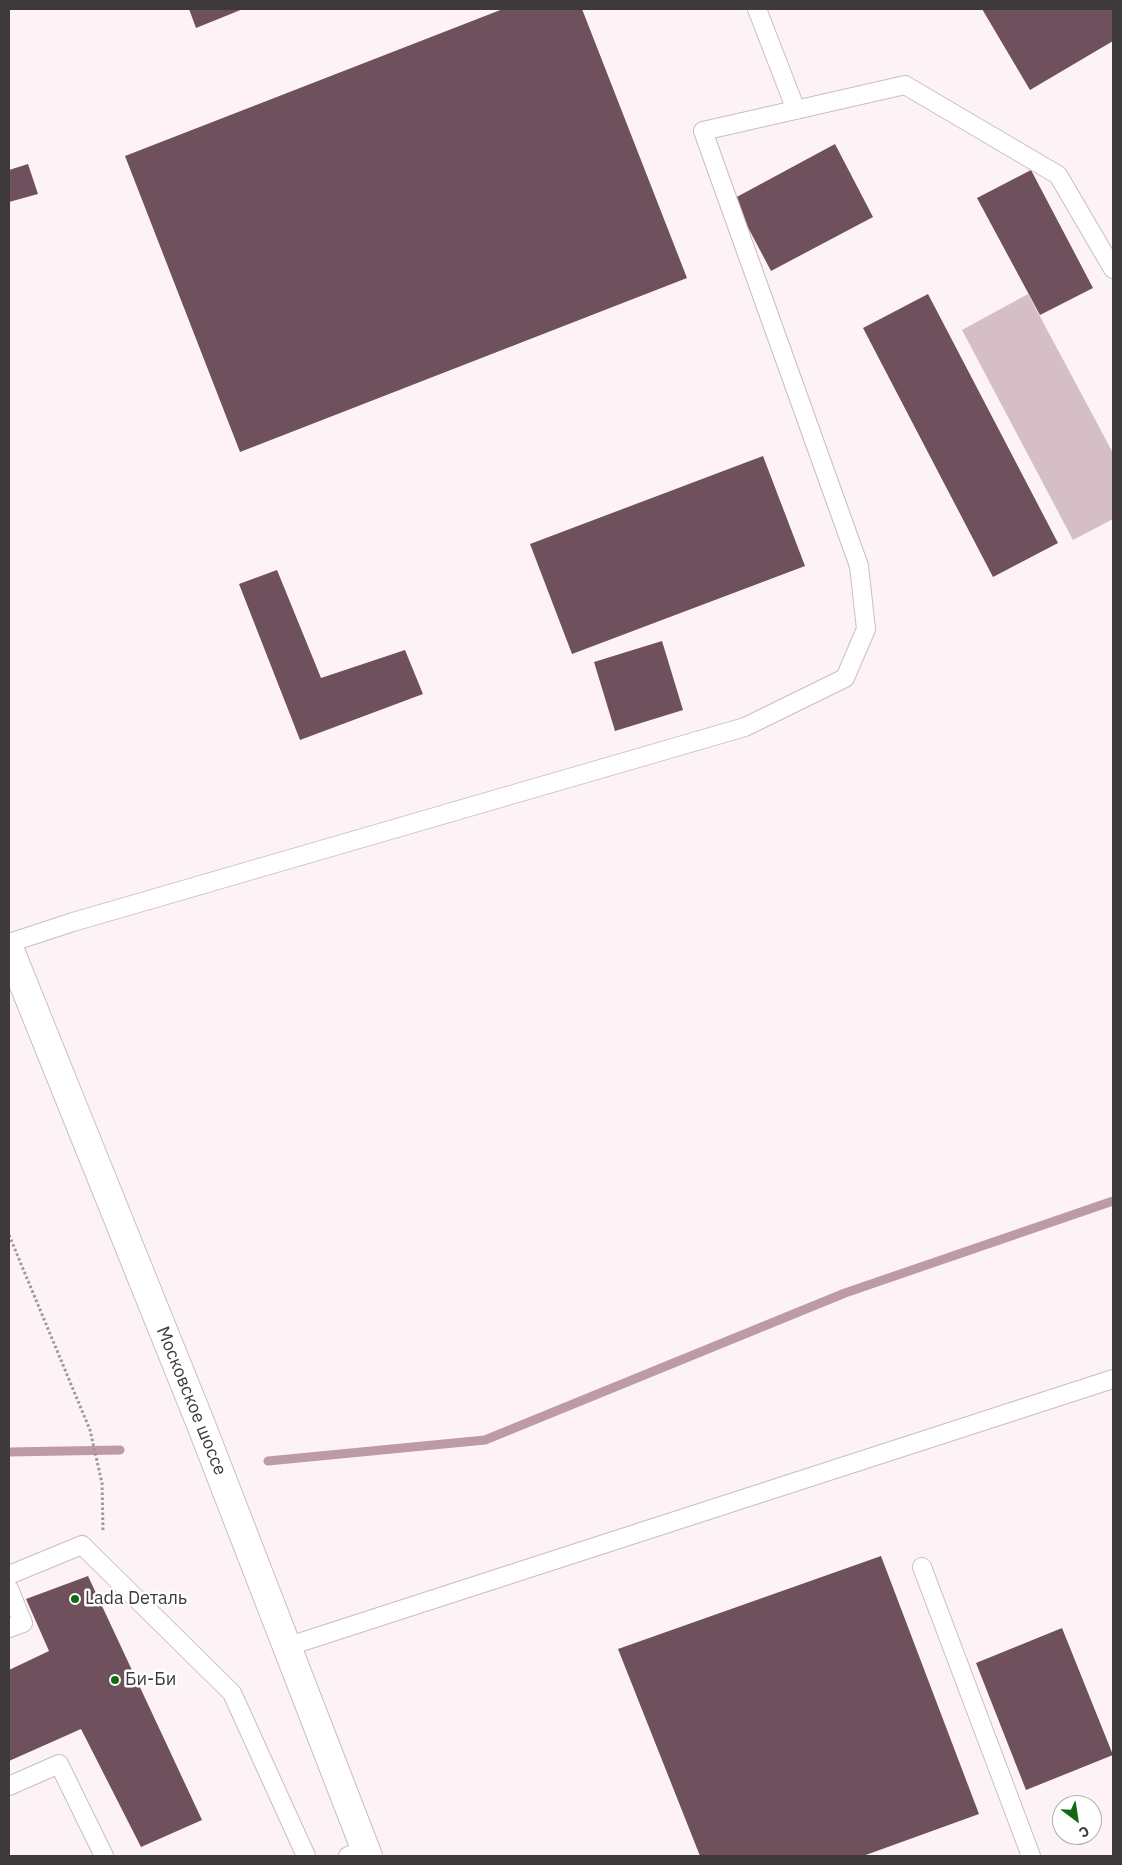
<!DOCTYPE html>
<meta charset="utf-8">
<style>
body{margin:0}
#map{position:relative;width:1122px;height:1865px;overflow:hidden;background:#fdf2f6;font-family:"IBM Plex Sans",sans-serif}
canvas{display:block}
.frame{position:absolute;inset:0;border:10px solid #3e393b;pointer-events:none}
.north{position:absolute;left:1052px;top:1795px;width:50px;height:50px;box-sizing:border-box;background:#fff;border:1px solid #b2b0b1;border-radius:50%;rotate:149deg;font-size:14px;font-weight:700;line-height:20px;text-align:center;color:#3e393b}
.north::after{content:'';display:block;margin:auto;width:18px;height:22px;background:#116a11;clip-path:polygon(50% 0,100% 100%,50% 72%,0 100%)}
</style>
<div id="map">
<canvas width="1122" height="1865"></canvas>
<div class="frame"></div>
<div class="north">С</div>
</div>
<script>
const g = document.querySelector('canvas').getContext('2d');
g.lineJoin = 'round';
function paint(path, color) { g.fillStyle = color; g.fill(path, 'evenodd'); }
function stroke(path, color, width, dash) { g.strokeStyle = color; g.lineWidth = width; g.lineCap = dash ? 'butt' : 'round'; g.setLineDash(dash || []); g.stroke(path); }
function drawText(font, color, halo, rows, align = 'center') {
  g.font = font + ' "IBM Plex Sans",sans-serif'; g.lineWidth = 5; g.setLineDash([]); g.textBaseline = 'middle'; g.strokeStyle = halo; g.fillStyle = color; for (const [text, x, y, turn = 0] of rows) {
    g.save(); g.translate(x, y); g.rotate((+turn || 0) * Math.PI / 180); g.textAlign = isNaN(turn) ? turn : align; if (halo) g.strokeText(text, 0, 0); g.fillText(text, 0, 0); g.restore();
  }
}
const green = new Path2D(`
 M1028 294 1113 453V519L1073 540 962 330Z`);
const stream = new Path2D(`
 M9 1452 120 1450
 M268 1461 485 1440 845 1293 1113 1201`);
const building = new Path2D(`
 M189 9H243L196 28Z
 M503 9H582L687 278 240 452 125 156Z
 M982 9H1113V41L1030 90Z
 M835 144 873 217 771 271 733 199Z
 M28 164 38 194 9 202V170Z
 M1031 170 1093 288 1040 315 977 198Z
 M928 294 1058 543 993 577 863 328Z
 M763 456 805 566 572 654 530 544Z
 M277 570 321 678 405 650 423 694 300 740 239 584Z
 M662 641 683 710 615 731 594 662Z
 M881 1556 979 1814 863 1856H700L618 1649Z
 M88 1576 202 1820 141 1847 81 1729 9 1761V1670L49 1651 26 1599Z
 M1062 1628 1113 1755 1026 1790 976 1663Z`);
const path = new Path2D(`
 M9 1235 90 1430 102 1483 103 1531`);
const service = new Path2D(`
 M757 9 796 110
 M9 943 73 922 745 727 845 678 866 629 859 566 703 131 905 85 1058 175 1113 269
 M922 1567 1031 1856
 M9 1575 82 1545 232 1693 306 1856
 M9 1589 23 1623 9 1628
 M286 1647 1113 1379
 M9 1786 59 1764 104 1856
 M348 1856 365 1849`);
const secondary = new Path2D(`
 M9 948 200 1422 368 1856`);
const markers = [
 [75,1599,5,"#116a11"],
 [115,1680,5,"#116a11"]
];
const streetNames = [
 ["Московское шоссе",191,1401,68]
];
const poiNames = [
 ["Lada Dеталь",85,1599],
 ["Би-Би",125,1680]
];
paint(green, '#d6bec7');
stroke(stream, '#bd9aa8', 9);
paint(building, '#6f515d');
stroke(service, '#c9bec2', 20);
stroke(secondary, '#c9bec2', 30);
stroke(path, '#9f979a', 3, [2.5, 2.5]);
stroke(service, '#fff', 18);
stroke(secondary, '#fff', 28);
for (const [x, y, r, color] of markers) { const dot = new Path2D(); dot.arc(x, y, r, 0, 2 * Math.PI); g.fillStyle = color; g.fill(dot); stroke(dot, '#fff', 2); }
drawText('18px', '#3e393b', '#fff', streetNames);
drawText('18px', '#3e393b', '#fff', poiNames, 'left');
</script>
